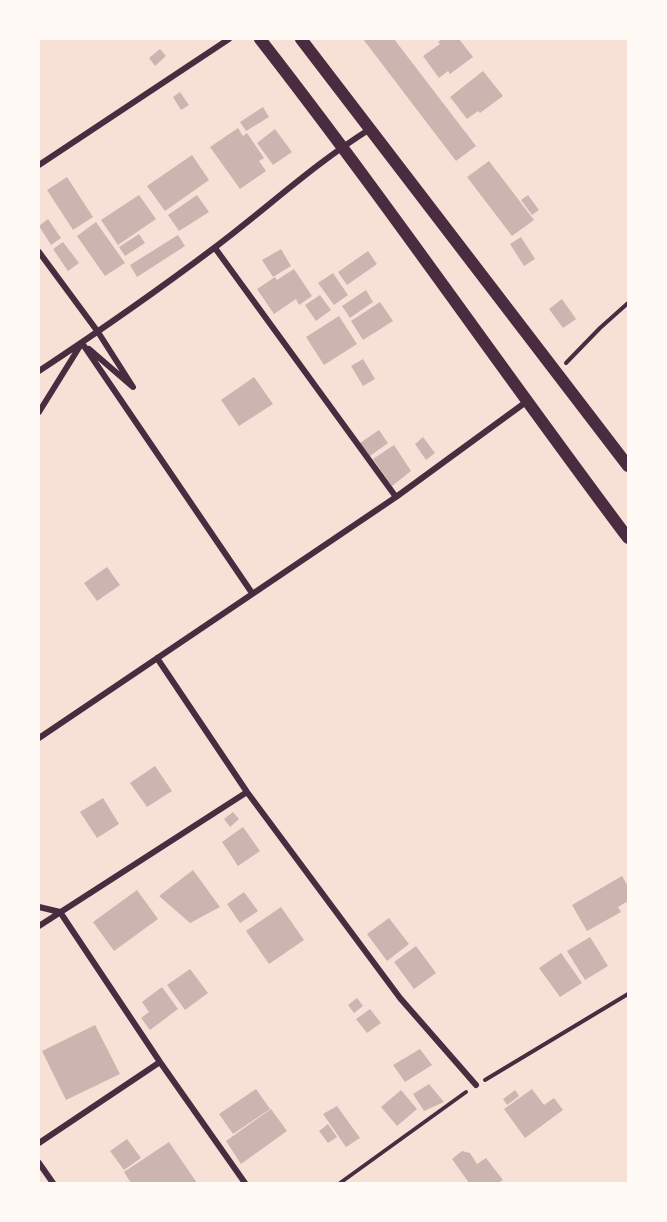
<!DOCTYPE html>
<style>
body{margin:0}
#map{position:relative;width:667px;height:1222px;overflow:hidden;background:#f7e1d7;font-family:Raleway,sans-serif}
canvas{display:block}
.frame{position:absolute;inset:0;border:40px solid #fffaf5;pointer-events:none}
</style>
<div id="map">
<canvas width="667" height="1222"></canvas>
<div class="frame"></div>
</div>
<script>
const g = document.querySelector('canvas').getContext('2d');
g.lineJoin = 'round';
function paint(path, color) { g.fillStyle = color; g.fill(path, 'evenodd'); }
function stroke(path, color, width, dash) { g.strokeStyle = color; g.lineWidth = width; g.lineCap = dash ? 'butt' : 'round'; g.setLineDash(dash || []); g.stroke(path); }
const building = new Path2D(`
 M363 39H394L476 146 456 161Z
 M442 39H459L473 57 450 74 448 71 439 78 423 56 440 44 438 42Z
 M160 49 166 56 155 66 149 58Z
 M483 71 503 96 480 113 478 111 467 119 450 97Z
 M180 92 189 105 181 110 173 97Z
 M263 107 269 117 246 131 240 122Z
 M238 128 243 136 247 133 264 158 259 161 266 171 240 189 210 147Z
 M275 129 292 152 273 165 257 143Z
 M192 155 209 180 165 211 147 186Z
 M489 161 534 220 512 236 467 177Z
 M67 177 93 217 73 230 47 190Z
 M139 195 156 219 118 245 101 220Z
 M197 195 209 212 179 231 168 215Z
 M528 195 539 210 532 215 521 200Z
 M48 219 61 238 51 245 39 226Z
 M96 222 125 263 105 276 77 236Z
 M139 234 145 243 125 256 119 247Z
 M178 235 185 246 137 277 130 265Z
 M521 237 535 259 524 266 510 244Z
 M63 242 79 263 68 271 53 249Z
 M281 249 291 266 273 277 262 260Z
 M368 251 377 264 347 285 338 272Z
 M294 269 312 296 299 305 296 299 274 314 257 289 275 277 277 280Z
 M333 273 348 295 334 305 318 283Z
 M366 290 373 302 350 318 342 306Z
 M320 295 331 310 316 321 305 305Z
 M562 299 576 319 563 328 549 309Z
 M380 302 393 321 363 340 351 321Z
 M339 316 357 344 324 365 306 337Z
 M363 359 375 379 363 386 351 366Z
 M254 377 273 404 239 426 221 400Z
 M379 430 388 443 370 456 360 443Z
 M423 437 435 453 426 460 415 444Z
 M394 445 411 471 392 486 373 459Z
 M107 567 120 585 97 601 84 583Z
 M155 766 172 791 147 807 130 783Z
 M103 798 119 824 97 838 80 812Z
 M233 812 239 819 230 827 224 819Z
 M243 827 260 851 238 866 222 842Z
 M193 870 220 907 190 923 159 896Z
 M622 876 628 886V901L618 907 621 912 587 931 572 905Z
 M137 890 158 919 114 951 93 922Z
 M244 892 258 911 240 923 227 904Z
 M281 907 304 940 269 964 246 931Z
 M389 918 409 944 387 961 367 934Z
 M590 937 608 966 585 980 567 951Z
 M416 946 436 973 414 989 394 962Z
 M561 953 582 983 560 997 539 968Z
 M190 969 208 993 185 1010 167 985Z
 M162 987 178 1009 150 1030 141 1018 149 1012 142 1002Z
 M357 998 363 1006 354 1013 348 1005Z
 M370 1009 381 1023 367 1033 356 1019Z
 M95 1025 120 1074 66 1100 42 1051Z
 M420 1049 432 1065 405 1082 393 1065Z
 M429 1084 444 1102 424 1111 413 1094Z
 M256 1089 270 1109 233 1134 219 1114Z
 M532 1089 544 1105 554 1098 563 1110 525 1138 504 1109Z
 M401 1090 417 1109 397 1126 381 1107Z
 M515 1090 519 1096 507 1105 503 1099Z
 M337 1106 360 1138 346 1147 323 1114Z
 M271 1109 287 1131 241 1164 226 1141Z
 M328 1124 337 1137 328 1143 319 1131Z
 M127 1139 141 1158 124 1170 110 1151Z
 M169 1142 197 1183H131L124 1172Z
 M462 1151 470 1153 477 1164 486 1158 503 1180 498 1183H469L452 1159Z`);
const path = new Path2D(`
 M566 363 600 328 628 303
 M485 1080 628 994
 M340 1183 466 1092`);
const minor = new Path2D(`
 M39 165 229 39
 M215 248 396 497
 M39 252 98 332 133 387 89 349
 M82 343 252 593
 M39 371C98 332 157 291 214 248 266 209 314 164 370 129
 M39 412 80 346
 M157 658 247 792 400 998 476 1085
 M39 738 396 497 526 402
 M39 907 60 912 160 1062 245 1183
 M39 926 247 792
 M39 1143 160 1062
 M39 1163 53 1183`);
const secondary = new Path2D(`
 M260 39C387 202 504 373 628 538
 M301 39 628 466`);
paint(building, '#ccb4b1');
stroke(path, '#4a2c40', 4);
stroke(minor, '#4a2c40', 6);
stroke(secondary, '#4a2c40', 12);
</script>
